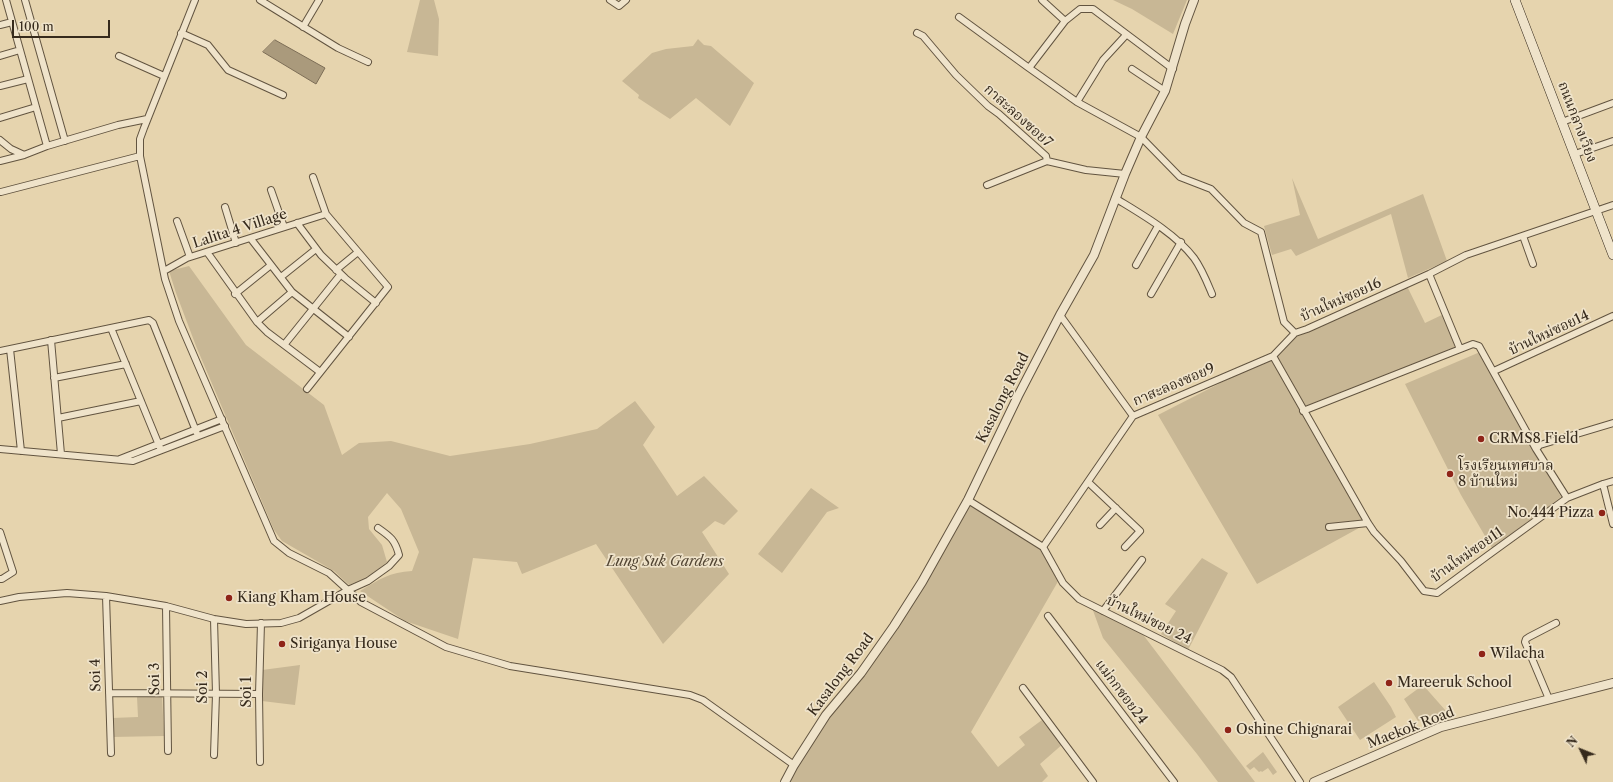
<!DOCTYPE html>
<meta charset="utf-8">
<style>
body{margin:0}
#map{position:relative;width:1613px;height:782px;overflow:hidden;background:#e6d4ae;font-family:"Libre Caslon Text",serif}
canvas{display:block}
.north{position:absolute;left:1561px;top:730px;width:40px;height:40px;-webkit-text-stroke:3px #efe3ca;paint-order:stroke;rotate:313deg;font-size:11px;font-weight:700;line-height:16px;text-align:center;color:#362a1c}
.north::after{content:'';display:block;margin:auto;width:14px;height:18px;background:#362a1c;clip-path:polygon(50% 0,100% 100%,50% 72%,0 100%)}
.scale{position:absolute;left:12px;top:20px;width:98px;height:18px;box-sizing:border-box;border:2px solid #362a1c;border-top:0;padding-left:5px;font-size:12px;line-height:14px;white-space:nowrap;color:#362a1c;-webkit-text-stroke:3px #efe3ca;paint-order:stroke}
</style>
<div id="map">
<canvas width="1613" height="782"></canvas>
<div class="north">N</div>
<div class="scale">100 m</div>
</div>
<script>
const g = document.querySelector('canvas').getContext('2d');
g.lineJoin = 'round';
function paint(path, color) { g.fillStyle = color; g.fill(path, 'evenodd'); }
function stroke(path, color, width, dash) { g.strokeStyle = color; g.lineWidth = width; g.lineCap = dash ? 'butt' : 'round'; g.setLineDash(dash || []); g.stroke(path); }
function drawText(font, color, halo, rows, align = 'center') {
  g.font = font + ' "Libre Caslon Text","Noto Serif Thai",serif'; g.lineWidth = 3.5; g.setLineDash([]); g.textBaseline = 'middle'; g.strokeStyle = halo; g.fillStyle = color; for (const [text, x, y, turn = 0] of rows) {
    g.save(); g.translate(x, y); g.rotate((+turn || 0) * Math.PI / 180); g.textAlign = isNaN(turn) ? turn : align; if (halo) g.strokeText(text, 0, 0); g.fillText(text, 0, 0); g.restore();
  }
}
const green = new Path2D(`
 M420 0H434L439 19 438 56 407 52Z
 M1113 0H1187L1173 34 1132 9Z
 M698 39 704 45 711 46 754 83 730 126 696 98 670 119 638 98 639 95 622 81 652 53 666 49 693 46Z
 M1292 178 1318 239 1423 194 1447 261 1408 278 1391 214 1296 256 1291 249 1272 255 1264 226 1300 215Z
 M189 266 246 345 324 405 342 455 359 443 391 441 450 456 530 444 597 429 635 401 655 427 643 445 677 496 704 476 738 511 724 525 715 521 702 532 729 574 663 644 596 544 522 574 517 562 473 558 458 639 405 621 360 591C378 580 390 572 412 571L419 552 401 509 387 493 368 517 369 529 382 545 387 562 373 574 349 585 334 571 282 541 274 530 196 346 176 293 169 271Z
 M1406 284 1425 323 1446 313 1460 349 1304 410 1368 523 1257 584 1158 415 1273 356 1295 333Z
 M1480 352 1561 497 1492 548 1461 495 1405 384Z
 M811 488 839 508 827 512 782 573 758 554Z
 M968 500 1043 547 1060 578 971 732 998 767 1025 745 1019 737 1042 720 1064 743 1040 764 1048 776 1042 782H785L794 765 857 679Z
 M1202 558 1228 573 1188 650 1161 634 1176 611 1165 604Z
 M1091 605 1138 628 1255 782H1218L1197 754 1103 638Z
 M300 665 295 705 262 701V670Z
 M1374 682 1391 707 1396 717 1360 740 1338 707Z
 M1423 685 1446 711 1418 721 1404 699Z
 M162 696 164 736 112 737V718L138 717 137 697Z
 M1263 752 1277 772 1273 775 1268 768 1262 772 1261 771 1259 772 1254 767 1250 770 1246 766Z`);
const water = new Path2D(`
 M275 40 325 68 316 84 263 52Z`);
const minor = new Path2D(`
 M6 0 47 146
 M25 0 65 141
 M195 0 144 128 140 139V156L165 279 179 321 274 541 289 553 329 573 361 602 446 647 510 666 690 695 703 700 794 765
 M260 0 338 48 368 62
 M610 0 619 6 626 0
 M1042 0 1065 21 1029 68 1077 102 1141 137 1180 177 1211 189 1244 223 1261 232 1284 322 1295 333 1307 329 1429 274 1466 255 1613 205
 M959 17 1029 68
 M1065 21 1080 9H1093L1173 69
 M0 25 12 22
 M303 27 319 0
 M181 33 208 45 228 70 283 95
 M917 33 923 36 956 75 988 106 999 114 1046 156 1047 161 1086 170 1125 174
 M0 56 20 50
 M119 56 164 76
 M1132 69 1165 91
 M0 86 28 79
 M1077 102 1103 60 1126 35
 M0 118 36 107
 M1562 122 1613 103
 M0 140 11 149 24 155 47 146 118 125 147 119
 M1575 154 1613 141
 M0 161 24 155
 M987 185 1047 161
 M271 190 284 227
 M1 192 140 156
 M1115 198C1141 214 1175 233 1194 258 1202 269 1207 282 1212 294
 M225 207 236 243
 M177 221 190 257
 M297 223 321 255 345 278 376 303
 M1523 236 1533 264
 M251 239 292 292 349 337
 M207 252 257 322 267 332 320 372
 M1136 265 1158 226
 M336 270 358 252
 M164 271 187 258 326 214
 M1429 274 1460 349
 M281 277 316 249
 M235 294 271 265
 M1151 294 1181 242
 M1060 315 1133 416 1273 356 1295 333
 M257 322 292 292
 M111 328 161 450
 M51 340 61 454
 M284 345 341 274
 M10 349 21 451
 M0 351 149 320 153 323 198 436
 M1273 356 1368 523 1374 532 1401 561 1424 591 1437 593 1487 556 1567 498 1603 484 1613 481
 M1494 371 1613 316
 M54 378 126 364
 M307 389 388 287 326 214 313 177
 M1303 411 1473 344 1479 346 1536 449
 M58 418 141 401
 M0 449 133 461 225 426
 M120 459 222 419
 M1088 482 1140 531 1125 547
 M1603 484 1613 524
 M1567 498 1536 449 1540 445 1613 423
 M968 500 1043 547 1063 583 1079 599 1222 670 1231 677 1300 782
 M1100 525 1116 508
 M1329 527 1368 523
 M0 532 13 572 2 579H0
 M1043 547 1133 416
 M106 596 111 753
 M0 601 19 597 67 593 106 596 166 606 214 619 246 624 281 623 299 618 348 590 368 581 389 566 399 555C395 540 391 537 378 528
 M166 606 168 751
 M1103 611 1142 560
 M1048 616 1174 782
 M214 619 216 694 214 755
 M1023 688 1093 782
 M109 693 259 694
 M1549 699 1525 642 1526 639 1529 637 1556 623
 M260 762 259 694 261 623`);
const tertiary = new Path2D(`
 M785 782 794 765 826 715 861 673 894 626 922 582 968 500 1018 396 1060 315 1094 255 1125 174 1141 137 1165 91 1185 24 1194 0
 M1314 782 1441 727 1613 683`);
const secondary = new Path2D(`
 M1515 0 1613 255`);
const markers = [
 [1481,439,4,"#8f2418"],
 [1450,474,4,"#8f2418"],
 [1602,513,4,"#8f2418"],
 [229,598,4,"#8f2418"],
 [282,644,4,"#8f2418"],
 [1482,654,4,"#8f2418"],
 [1389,683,4,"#8f2418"],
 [1228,730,4,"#8f2418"]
];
const streetNames = [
 ["กาสะลองซอย7",1018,116,42],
 ["ถนนกลางเวียง",1577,122,69],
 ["Lalita 4 Village",240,229,-18],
 ["บ้านใหม่ซอย16",1341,300,-24],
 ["บ้านใหม่ซอย14",1549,333,-25],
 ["กาสะลองซอย9",1174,385,-23],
 ["Kasalong Road",1003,398,-63],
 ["บ้านใหม่ซอย11",1467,555,-35],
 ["บ้านใหม่ซอย 24",1149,620,26],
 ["Soi 4",96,675,-92],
 ["Kasalong Road",841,675,-53],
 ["Soi 3",155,679,-91],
 ["Soi 2",203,687,-90],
 ["Soi 1",247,692,-90],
 ["แม่กกซอย24",1121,692,53],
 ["Maekok Road",1411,728,-21]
];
const poiNames = [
 ["CRMS8 Field",1489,439],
 ["โรงเรียนเทศบาล",1458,466],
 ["8 บ้านใหม่",1458,482],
 ["No.444 Pizza",1594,513,"right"],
 ["Kiang Kham House",237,598],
 ["Siriganya House",290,644],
 ["Wilacha",1490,654],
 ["Mareeruk School",1397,683],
 ["Oshine Chignarai",1236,730]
];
const parkNames = [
 ["Lung Suk Gardens",665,562]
];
paint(green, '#c8b795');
paint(water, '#aa9a7c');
stroke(water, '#7c6d56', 1);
stroke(minor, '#625440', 8);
stroke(tertiary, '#625440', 10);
stroke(secondary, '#362a1c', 10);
stroke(minor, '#efe3ca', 6);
stroke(tertiary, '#efe3ca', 8);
stroke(secondary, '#efe3ca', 9);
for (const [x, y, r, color] of markers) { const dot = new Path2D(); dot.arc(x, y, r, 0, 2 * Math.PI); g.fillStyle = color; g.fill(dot); stroke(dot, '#efe3ca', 1.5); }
drawText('14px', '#362a1c', '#efe3ca', streetNames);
drawText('14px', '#362a1c', '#efe3ca', poiNames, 'left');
drawText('italic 14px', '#534634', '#efe3ca', parkNames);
</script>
